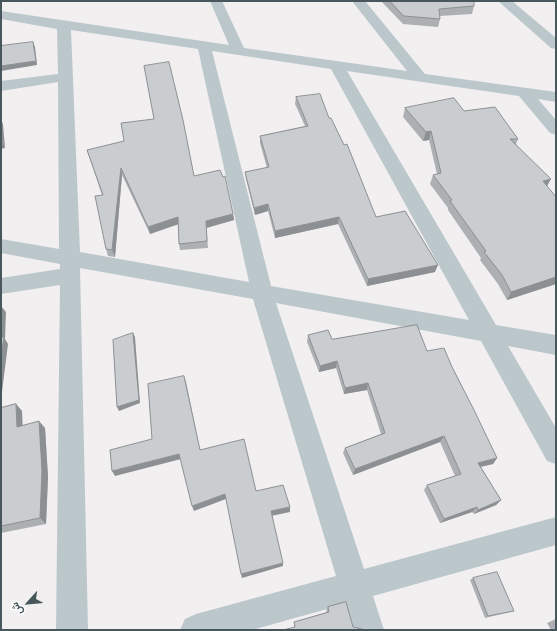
<!DOCTYPE html>
<meta charset="utf-8">
<style>
body{margin:0}
#map{position:relative;width:557px;height:631px;overflow:hidden;background:#f1eff0;font-family:Figtree,Vazirmatn,sans-serif}
canvas{display:block}
.frame{position:absolute;inset:0;border:2px solid #48575b;pointer-events:none}
.north{position:absolute;left:8px;top:583px;width:40px;height:40px;-webkit-text-stroke:3px #fff;paint-order:stroke;rotate:243deg;font-size:11px;font-weight:700;line-height:16px;text-align:center;color:#48575b}
.north::after{content:'';display:block;margin:auto;width:14px;height:18px;background:#48575b;clip-path:polygon(50% 0,100% 100%,50% 72%,0 100%)}
</style>
<div id="map">
<canvas width="557" height="631"></canvas>
<div class="frame"></div>
<div class="north">ش</div>
</div>
<script>
const g = document.querySelector('canvas').getContext('2d');
g.lineJoin = 'round';
function paint(path, color) { g.fillStyle = color; g.fill(path, 'evenodd'); }
function stroke(path, color, width, dash) { g.strokeStyle = color; g.lineWidth = width; g.lineCap = dash ? 'butt' : 'round'; g.setLineDash(dash || []); g.stroke(path); }
const minor = new Path2D(`
 M210 1H222L244 48 407 71 352 1H365L425 74 556 92V102L538 99 556 120V135L550 133 519 96 347 71 496 325 556 335V355L508 346 556 428V464L547 461 481 341 276 303 364 569 556 517V545L373 596 384 630H352L345 604 252 630H180L185 619 196 614 336 576 253 299 80 268 88 630H56L60 285 1 294V278L60 269V264L1 253V239L59 249 58 82 1 91V81L58 74 57 29 1 19V11L229 45ZM71 30 198 49 249 282 80 252ZM212 51 331 69 469 320 271 286Z
 M498 1H512L556 38V49L551 48Z`);
const wall = new Path2D(`
 M381 1H474V6L472 14 440 16V19L438 27 403 24Z
 M296 97 329 118 376 217 435 272 367 286 338 224 275 238 268 211 255 215 246 179 245 172 267 168 260 143V136L305 126 295 104Z
 M405 108 464 111 518 139 516 144 547 186 556 284 507 300 498 284 480 260 481 258 448 210V208L430 184 433 175 437 174 429 140 423 141 403 117Z
 M87 150 194 176 233 214 234 220 206 228 208 248 180 250 179 244 178 224 150 234 122 175 115 257 108 256 106 249 102 195Z
 M308 335 332 339 427 351 452 367 497 458 493 464 481 467 501 500 496 505 474 514 472 512 440 523 424 490 427 485 455 476 440 442 353 475 343 453 345 448 381 434 367 390 344 394 336 368 319 372 307 342Z
 M16 404 22 411V426L45 428 48 477 46 524 1 533V408Z
 M473 578 514 611 510 612 485 618 470 580Z
 M328 607 353 627H294V622L327 612 326 611Z
 M556 619V630H551L547 623Z`);
const shadedWall = new Path2D(`
 M33 42 35 47 37 65 1 71V66Z
 M1 120 3 124 5 148 1 149Z
 M431 131 429 140 423 141 426 132Z
 M121 168 122 175 115 257 112 250Z
 M551 179 546 188 543 181Z
 M268 204V211L255 215 254 208Z
 M233 214 234 220 206 228 208 248 206 221Z
 M178 217 179 224 150 234 148 227Z
 M339 217 338 224 275 238V231Z
 M438 265 435 272 367 286 368 279Z
 M556 277V284L507 300 511 292Z
 M1 306 6 312 5 339 8 344 1 400Z
 M133 333 135 337 140 403 119 411 117 407Z
 M337 361 336 368 319 372 320 366Z
 M184 376 186 382 201 455 200 450Z
 M368 383 367 390 344 394 345 388Z
 M16 404 22 411 23 434 17 427Z
 M39 421 45 428 48 477 46 524 40 518Z
 M444 436 440 442 353 475 355 469Z
 M179 454 181 459 115 476 112 471Z
 M497 458 493 464 474 468 478 463Z
 M225 494 226 499 194 511 192 506Z
 M501 500 496 505 474 514 478 510Z
 M290 507V512L271 516V511Z
 M477 507 472 512 440 523 444 519Z
 M283 563V566L242 578 241 574Z`);
const building = new Path2D(`
 M390 1H474V6L439 9 440 19 404 16Z
 M33 42 36 61 1 66V46Z
 M169 62 183 120 194 176 220 170 223 177 225 176 233 214 206 221 207 241 179 244 178 217 148 227 121 168 112 250 106 249 95 196 103 195 87 150 124 141 121 123 154 119 144 66Z
 M320 94 329 118H331L344 145 347 144 376 217 405 211 438 265 368 279 339 217 275 231 268 204 254 208 245 172 269 167 260 136 308 126 296 97Z
 M454 98 464 111 495 107 518 139H510L551 179 543 181 556 197V277L511 292 502 275 484 252 486 251 450 201 452 200 433 175 441 173 431 131 426 132 405 108Z
 M1 125 3 143 1 144Z
 M417 325 427 351 444 348 452 367 473 408 497 458 478 463 501 500 478 510 477 507 444 519 427 485 461 474 444 436 355 469 345 448 385 433 368 383 345 388 337 361 320 366 308 335 328 330 332 339Z
 M133 333 139 400 117 407 113 340Z
 M4 337 1 356V338Z
 M184 376 200 450 244 439 256 491 283 485 290 507 271 511 283 563 241 574 225 494 192 506 179 454 112 471 110 450 152 439 148 384Z
 M16 404 17 427 39 421 42 471 40 518 1 526V408Z
 M497 572 514 611 488 616 473 578Z
 M346 602 353 627 362 629V630H283L295 627 294 622 329 612 328 607Z`);
paint(minor, '#bbc7cb');
paint(wall, '#adb0b3');
paint(shadedWall, '#8d9092');
paint(building, '#c9cdd0');
stroke(building, '#8d9092', 1);
</script>
